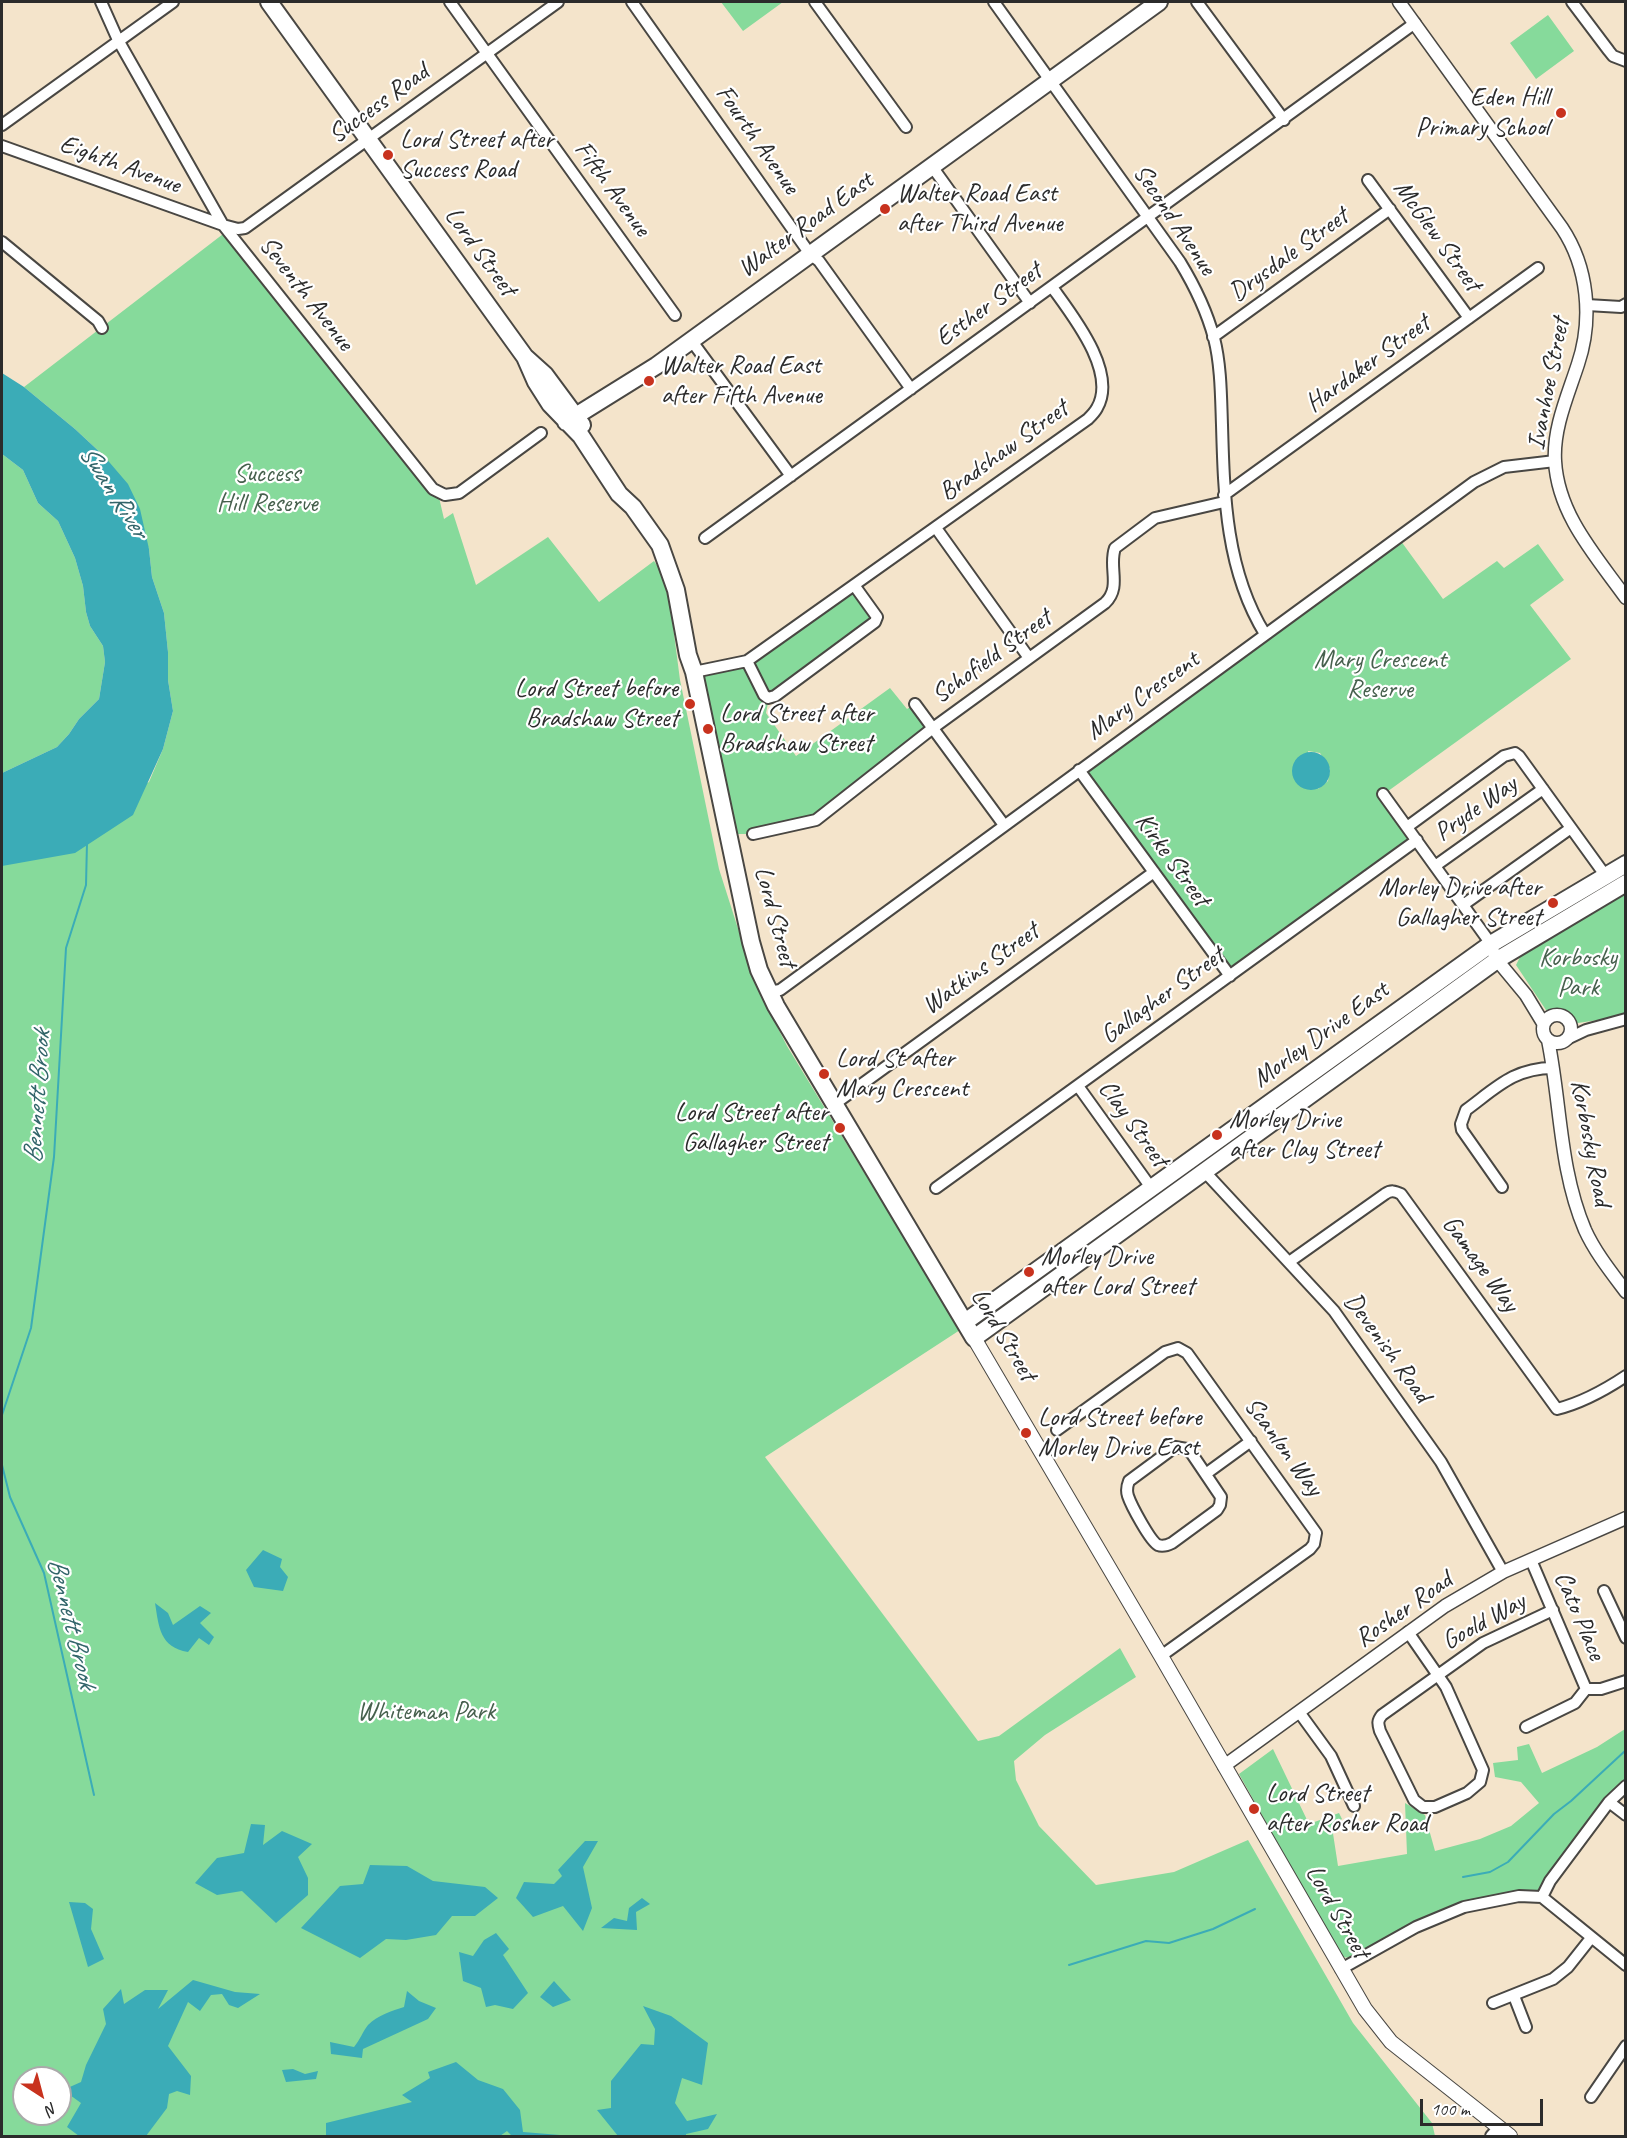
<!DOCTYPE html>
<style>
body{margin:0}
#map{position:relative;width:1627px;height:2138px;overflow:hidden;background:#f4e4cb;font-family:Caveat,sans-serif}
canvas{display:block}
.frame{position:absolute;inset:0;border:3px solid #2b2b2b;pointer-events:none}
.north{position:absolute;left:12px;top:2066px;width:60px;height:60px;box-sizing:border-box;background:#fff;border:2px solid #aaa;border-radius:50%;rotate:144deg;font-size:16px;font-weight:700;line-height:24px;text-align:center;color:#2b2b2b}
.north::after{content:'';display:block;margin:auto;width:21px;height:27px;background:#c8321e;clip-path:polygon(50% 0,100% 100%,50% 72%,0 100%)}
.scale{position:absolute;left:1420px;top:2099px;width:123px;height:27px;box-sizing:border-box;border:3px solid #2b2b2b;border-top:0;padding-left:8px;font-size:18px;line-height:21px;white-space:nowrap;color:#2b2b2b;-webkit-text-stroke:4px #fff;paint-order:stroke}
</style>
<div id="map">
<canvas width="1627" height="2138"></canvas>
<div class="frame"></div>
<div class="north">N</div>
<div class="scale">100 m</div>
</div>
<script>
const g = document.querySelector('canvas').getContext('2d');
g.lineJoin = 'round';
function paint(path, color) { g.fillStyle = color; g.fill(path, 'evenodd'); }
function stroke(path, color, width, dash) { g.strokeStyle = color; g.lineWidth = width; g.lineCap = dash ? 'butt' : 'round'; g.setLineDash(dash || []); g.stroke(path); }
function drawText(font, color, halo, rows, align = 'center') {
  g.font = font + ' Caveat,sans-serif'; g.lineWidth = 4.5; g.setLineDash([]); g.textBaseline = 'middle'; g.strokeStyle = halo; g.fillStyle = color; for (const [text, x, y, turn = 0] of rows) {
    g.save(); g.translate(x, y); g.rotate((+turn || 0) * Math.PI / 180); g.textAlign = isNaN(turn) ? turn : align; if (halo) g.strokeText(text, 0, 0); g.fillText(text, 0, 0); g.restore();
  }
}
const green = new Path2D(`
 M721 2H783L743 31Z
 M1548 15 1574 51 1536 79 1510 43Z
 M227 231 438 493 444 519 453 513 476 585 548 537 599 602 654 561 667 580 680 680 719 869 756 985 787 1046 960 1330 765 1457 978 1741 999 1736 1120 1648 1136 1677 1045 1735 1014 1761 1016 1780 1039 1826 1096 1885 1174 1872 1248 1840 1353 2023 1432 2123 1435 2136H2V861L149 782 163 749 173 711 168 680V652L164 613 152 577 149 549 104 456 75 429 24 387ZM24 2078H60V2114H24Z
 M2 454 23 470 38 503 58 521 75 558 83 586 86 612 90 626 103 646 105 662 99 699 79 719 69 734 57 747 2 773Z
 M1398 537 1443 599 1497 561 1504 568 1538 544 1564 580 1530 605 1571 659 1384 794 1417 840 1230 976 1079 770ZM1308 751 1320 753 1330 769 1328 781 1318 789Z
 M854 585 877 617 769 698 766 713 796 756 890 688 907 709 915 704 933 728 816 820 753 834H728L694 672 747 661Z
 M1625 893V1016L1578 1023 1548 1013 1516 965 1522 953Z
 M1625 1729V1783L1538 1894 1465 1903 1352 1958 1341 1957 1239 1774 1273 1749 1309 1824 1339 1813 1342 1819 1332 1827 1338 1866 1407 1854 1405 1803 1425 1815 1435 1851 1480 1839 1511 1826 1539 1803 1521 1782 1495 1777 1493 1763 1518 1760 1517 1747 1529 1744 1542 1773 1597 1747Z`);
const water = new Path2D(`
 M2 373 24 387 75 429 104 456 128 484 140 509 149 549 152 577 164 613 168 652V680L173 711 163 749 133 815 75 853 2 866V773L57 747 69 734 79 719 99 699 105 662 103 646 90 626 86 612 83 586 75 558 58 521 38 503 23 470 2 454Z
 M1292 771a19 19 0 1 1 38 0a19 19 0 1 1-38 0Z
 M263 1550 282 1559 280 1567 288 1577 283 1591 254 1587 246 1570Z
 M155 1603 168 1613 173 1625 200 1606 211 1613 200 1623 214 1637 209 1645 199 1638 188 1652C160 1647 159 1628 155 1603Z
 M251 1824 265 1825 263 1845 282 1831 312 1844 298 1857 308 1878V1895L276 1923 242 1891 217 1895 195 1883 217 1858 244 1853Z
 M585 1841H598L583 1867 592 1908 583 1931 563 1906 533 1917 516 1898 524 1882 554 1884 562 1876 558 1870Z
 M370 1865 407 1866 433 1881 485 1887 498 1898 475 1916H452L436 1935 406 1940 386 1939 360 1958 301 1928 340 1886 363 1884Z
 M642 1898 650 1904 636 1912 637 1930 601 1928 614 1918 627 1921 629 1908Z
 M69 1902 85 1903 93 1909 91 1929 104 1959 88 1967Z
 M496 1933 509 1949 503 1955 528 1993 513 2009 495 2005 486 2007 481 1988 463 1981 459 1952 473 1956 484 1940Z
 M193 1980 235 1992 260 1994 238 2008 229 2005 222 1994 211 1995 200 2011 188 2002 168 2046 191 2076 190 2095 177 2091 169 2094 167 2108 146 2136H79L67 2127 81 2103 63 2090 81 2082 86 2065 106 2024 103 2009 121 1989 124 2004 145 1990H168L158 2009Z
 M554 1981 571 2000 553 2007 540 1997Z
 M407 1991 419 2001 436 2008 428 2019 363 2049 362 2058 331 2054 330 2042 354 2047C360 2040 363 2031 368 2025 378 2015 392 2011 404 2007Z
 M643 2006 671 2016 708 2043 702 2085 682 2078 675 2103 687 2121 717 2114 708 2129 686 2134V2136H618L597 2110 611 2108V2081L641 2044 654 2045 655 2029Z
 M456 2062 478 2080 503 2089 520 2110 523 2132 560 2135V2136H512L507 2131 500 2136H326V2123L412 2102 402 2095 430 2078 428 2072Z
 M293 2069 305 2074 318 2071 316 2079 286 2082 282 2070Z`);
const stream = new Path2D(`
 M2 1415 31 1328 54 1157 66 948 86 885 87 843
 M2 1465 10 1497 44 1573 94 1795
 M1463 1877 1490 1872 1508 1862 1554 1814 1571 1801 1626 1750
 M1069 1965 1146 1941 1169 1943 1213 1929 1255 1909`);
const minor = new Path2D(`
 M101 2 118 40 223 225 433 489 445 495 459 493 541 433
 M450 2 675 315
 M632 2 810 254 819 261 911 389
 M815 2 906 127
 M994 2 1180 262C1194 285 1207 312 1214 338 1221 365 1221 397 1222 425 1224 497 1226 571 1265 634
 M1197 2 1284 120
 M1572 2 1609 51 1613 56 1626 61
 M2 125 173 2
 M2 146 223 225 238 229 245 228 558 2
 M931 165 1030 303
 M1368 180 1469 318
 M2 242 98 321 102 328
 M1587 305 1621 307 1626 304
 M1213 337 1390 209
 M691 340 791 476
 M1224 495 1538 268
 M936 528 1029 658
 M705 538 1415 23
 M747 661 764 695 768 698 775 696 875 622 877 617 854 585
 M694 672 747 661 1088 419C1091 416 1095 412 1097 408 1118 372 1072 315 1052 287
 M915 704 1004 825
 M1079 770 1230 976
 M1383 794 1491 944
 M1407 827 1504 756 1515 753 1519 756 1605 875
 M753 834 816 820 933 728 1105 603C1122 587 1108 567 1115 548L1155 518 1224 502
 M1435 866 1543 789
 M1463 905 1571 828
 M769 992 780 990 1474 482 1504 467 1555 461
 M1567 1039 1586 1030 1626 1019
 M1078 1086 1152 1189
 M836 1103 1154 872
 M1205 1172 1334 1311 1441 1462 1503 1572
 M1502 1187 1462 1130 1461 1124 1466 1110C1496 1088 1514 1068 1553 1068
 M936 1188 1417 840
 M1289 1262 1385 1194C1391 1190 1395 1191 1401 1194L1557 1409C1581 1403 1605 1390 1626 1376
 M1057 1430 1165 1352 1178 1348 1187 1353 1316 1533 1314 1544 1310 1549 1161 1656
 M1175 1447 1187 1449 1192 1454 1221 1497 1220 1505 1217 1510 1172 1543C1168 1545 1163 1547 1158 1545 1150 1541 1131 1505 1128 1496 1126 1490 1127 1486 1129 1481Z
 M1207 1473 1251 1441
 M1531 1560 1586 1689
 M1604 1591 1626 1638
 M1408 1632 1446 1687 1483 1770 1480 1782 1467 1793 1435 1807H1423L1414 1800 1380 1731C1378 1724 1377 1721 1382 1715L1483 1643 1553 1610
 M1586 1689H1601L1626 1681
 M1299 1712 1331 1756 1354 1806
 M1526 1727 1575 1703 1586 1689
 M1609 1802 1626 1815
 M1542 1897 1550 1881 1609 1802 1626 1786
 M1341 1969 1416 1927 1464 1907 1519 1896 1542 1897 1626 1965
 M1514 1996 1526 2027
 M1493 2003 1553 1979 1568 1967 1591 1938
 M1591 2097 1626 2046
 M1491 2136 1499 2127`);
const tertiary = new Path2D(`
 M1399 2 1562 228C1588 267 1593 319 1578 364 1568 395 1553 428 1555 461 1558 515 1596 556 1626 598
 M1494 953 1497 960 1526 995 1543 1023
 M1543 1029a14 14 0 1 1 28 0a14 14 0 1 1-28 0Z
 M1548 1040C1561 1103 1559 1169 1585 1230 1595 1252 1611 1272 1626 1292
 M1224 1766 1445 1606 1503 1572 1626 1518`);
const secondary = new Path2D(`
 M974 1338 1161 1656 1365 2009 1391 2042 1510 2136`);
const primary = new Path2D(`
 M269 2 525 357 545 375 582 425
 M525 357 536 382 550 404 581 436 619 494 633 507 660 545 676 590 688 655 694 672 751 942 759 970 776 1006 974 1338 1497 960 1626 883
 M566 422 656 366 1159 2
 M965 1322 1491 944 1626 864`);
const markers = [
 [1561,113,6,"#c8321e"],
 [388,155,6,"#c8321e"],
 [885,209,6,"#c8321e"],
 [649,381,6,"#c8321e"],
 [690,704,6,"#c8321e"],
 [708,729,6,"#c8321e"],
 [1553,903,6,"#c8321e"],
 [824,1074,6,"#c8321e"],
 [840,1128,6,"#c8321e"],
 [1217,1135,6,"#c8321e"],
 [1029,1272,6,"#c8321e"],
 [1026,1433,6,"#c8321e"],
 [1254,1809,6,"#c8321e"]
];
const poiNames = [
 ["Eden Hill",1549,98,"right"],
 ["Primary School",1549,128,"right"],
 ["Lord Street after",400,140],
 ["Success Road",400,170],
 ["Walter Road East",897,194],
 ["after Third Avenue",897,224],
 ["Walter Road East",661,366],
 ["after Fifth Avenue",661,396],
 ["Lord Street before",678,689,"right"],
 ["Bradshaw Street",678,719,"right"],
 ["Lord Street after",720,714],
 ["Bradshaw Street",720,744],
 ["Morley Drive after",1541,888,"right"],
 ["Gallagher Street",1541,918,"right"],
 ["Lord St after",836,1059],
 ["Mary Crescent",836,1089],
 ["Lord Street after",828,1113,"right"],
 ["Gallagher Street",828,1143,"right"],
 ["Morley Drive",1229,1120],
 ["after Clay Street",1229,1150],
 ["Morley Drive",1041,1257],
 ["after Lord Street",1041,1287],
 ["Lord Street before",1038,1418],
 ["Morley Drive East",1038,1448],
 ["Lord Street",1266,1794],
 ["after Rosher Road",1266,1824]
];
const streetNames = [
 ["Success Road",379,104,-36],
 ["Fourth Avenue",757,140,55],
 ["Eighth Avenue",120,165,20],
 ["Fifth Avenue",612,189,54],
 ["Second Avenue",1174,220,56],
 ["Walter Road East",806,225,-36],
 ["McGlew Street",1437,236,54],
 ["Lord Street",480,252,54],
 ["Drysdale Street",1289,255,-36],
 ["Seventh Avenue",306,294,52],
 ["Esther Street",989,305,-36],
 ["Hardaker Street",1368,364,-36],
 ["Ivanhoe Street",1549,384,-79],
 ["Bradshaw Street",1004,451,-36],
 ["Schofield Street",992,657,-36],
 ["Mary Crescent",1143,696,-36],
 ["Pryde Way",1476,809,-35],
 ["Kirke Street",1172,860,54],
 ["Lord Street",775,917,75],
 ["Watkins Street",981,969,-36],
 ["Gallagher Street",1163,996,-36],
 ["Morley Drive East",1321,1035,-36],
 ["Clay Street",1133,1124,54],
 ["Korbosky Road",1590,1143,79],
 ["Gamage Way",1480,1264,54],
 ["Lord Street",1003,1335,59],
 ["Devenish Road",1387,1348,54],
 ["Scanlon Way",1283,1447,54],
 ["Rosher Road",1404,1610,-35],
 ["Cato Place",1579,1616,67],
 ["Goold Way",1484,1622,-29],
 ["Lord Street",1337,1912,60]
];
const parkNames = [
 ["Success",267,474],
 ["Hill Reserve",267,504],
 ["Mary Crescent",1380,660],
 ["Reserve",1380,690],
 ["Korbosky",1578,958],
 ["Park",1578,988],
 ["Whiteman Park",426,1712]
];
const waterNames = [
 ["Swan River",113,492,57],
 ["Bennett Brook",38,1097,-86],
 ["Bennett Brook",71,1623,76]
];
paint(green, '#86da9b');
paint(water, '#3bacb7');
stroke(stream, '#3bacb7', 2);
stroke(minor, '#494743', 14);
stroke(tertiary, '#494743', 15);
stroke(secondary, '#494743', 16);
stroke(primary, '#494743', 20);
stroke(minor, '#fff', 10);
stroke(tertiary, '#fff', 12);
stroke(secondary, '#fff', 14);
stroke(primary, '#fff', 16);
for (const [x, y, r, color] of markers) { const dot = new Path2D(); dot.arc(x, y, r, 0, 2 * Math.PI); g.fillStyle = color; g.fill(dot); stroke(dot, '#fff', 2); }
drawText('26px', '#2b2b2b', '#fff', poiNames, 'left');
drawText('26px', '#2b2b2b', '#fff', streetNames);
drawText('26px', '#46604d', '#fff', parkNames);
drawText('italic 27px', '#32656a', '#fff', waterNames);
</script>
